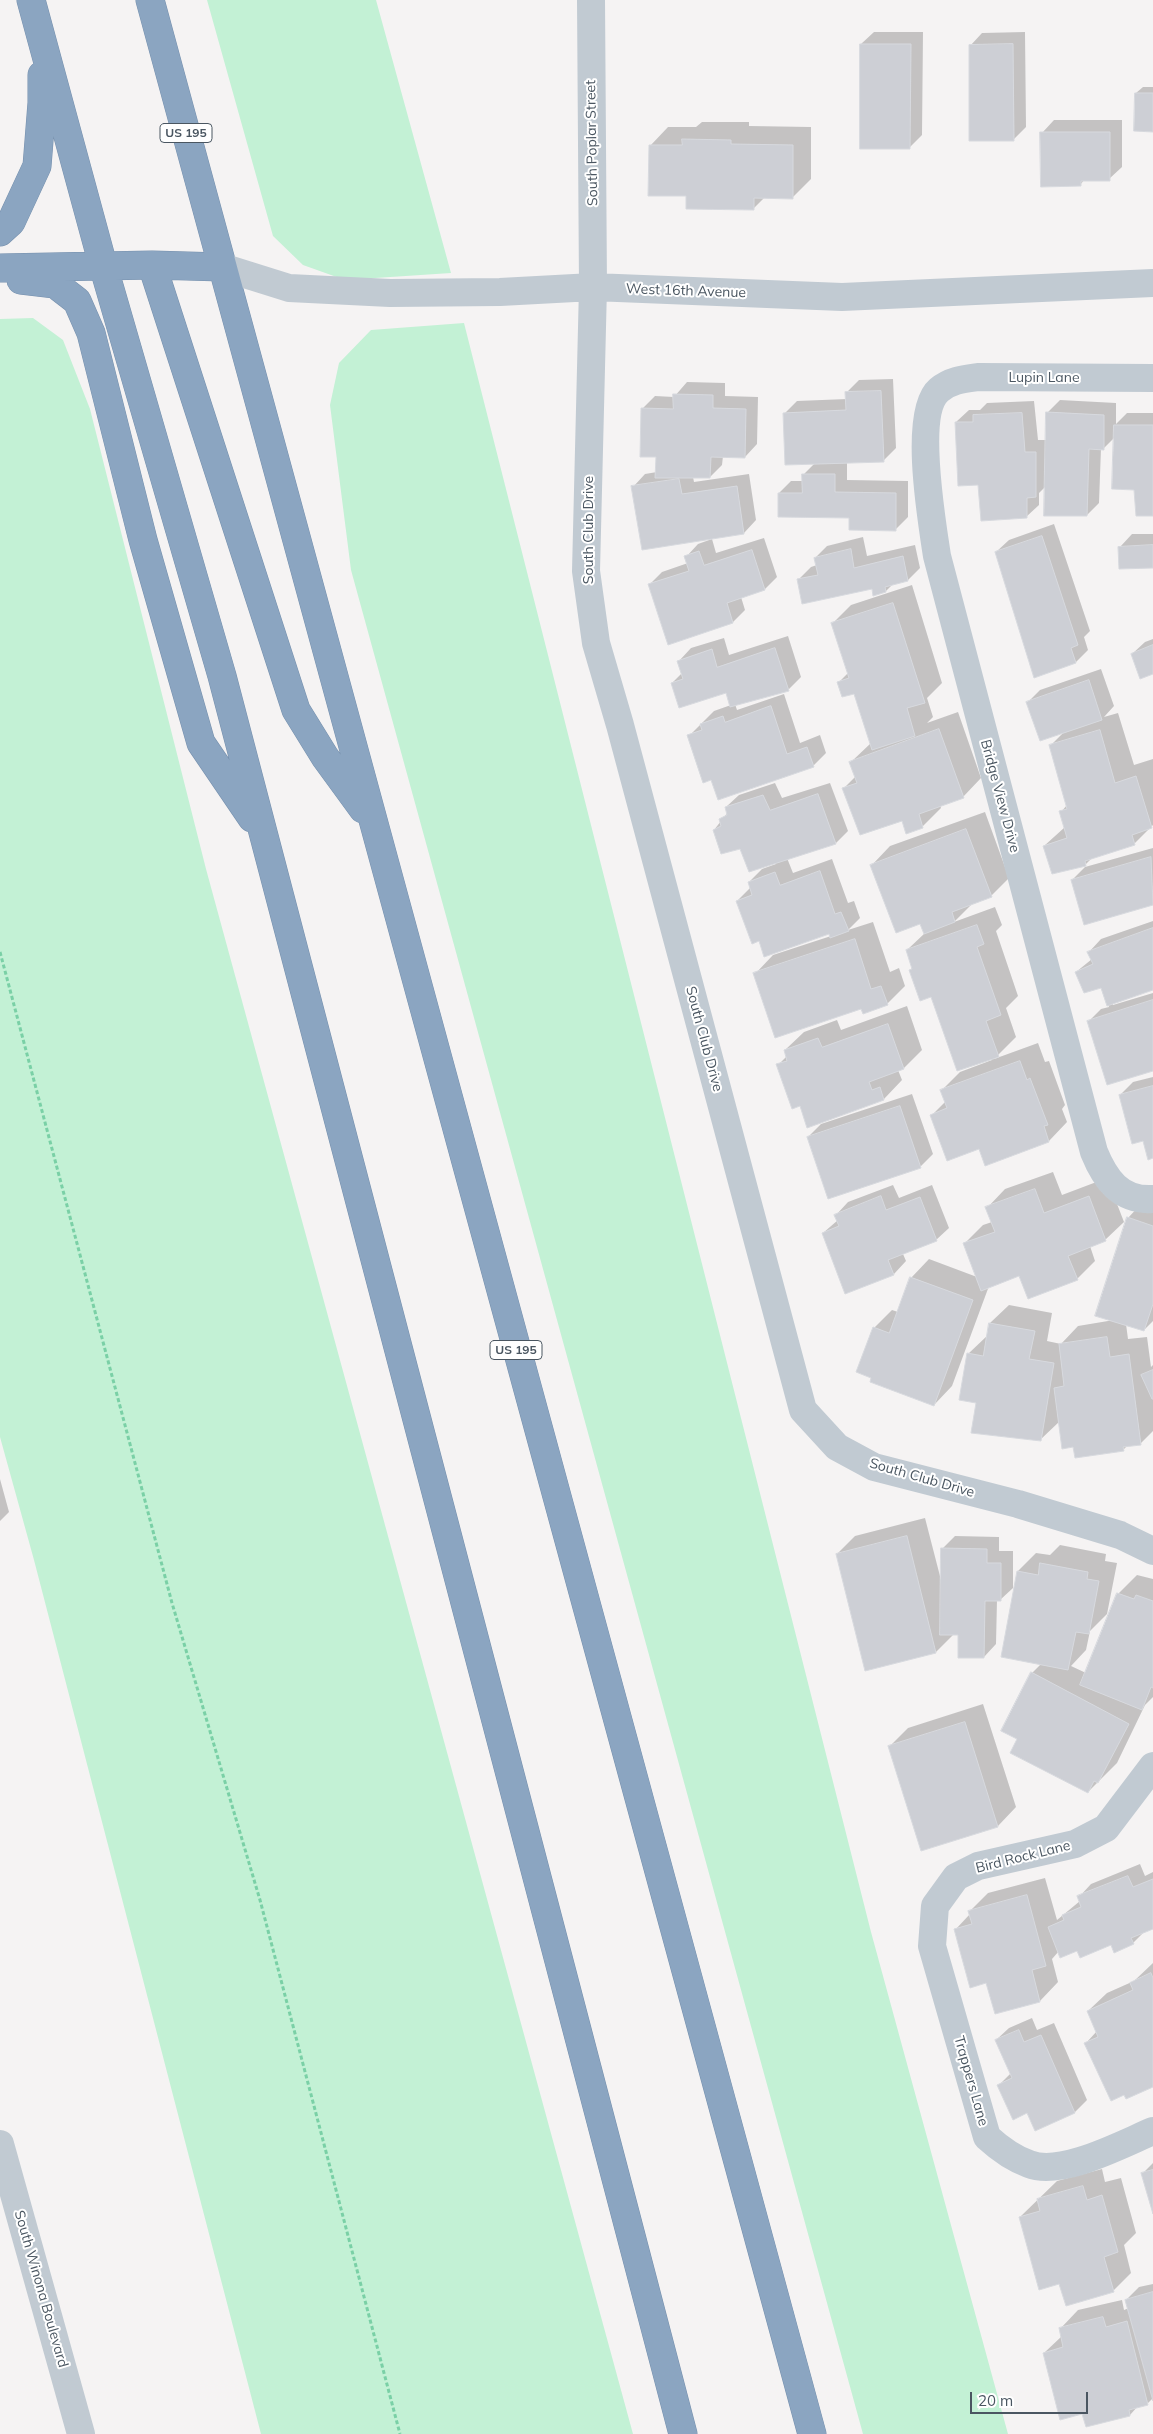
<!DOCTYPE html>
<style>
body{margin:0}
#map{position:relative;width:1153px;height:2434px;overflow:hidden;background:#f5f3f3;font-family:Mulish,sans-serif}
canvas{display:block}
.scale{position:absolute;left:970px;top:2392px;width:118px;height:22px;box-sizing:border-box;border:2px solid #4a5661;border-top:0;padding-left:6px;font-size:15px;line-height:18px;white-space:nowrap;color:#4a5661;-webkit-text-stroke:4px #fff;paint-order:stroke}
</style>
<div id="map">
<canvas width="1153" height="2434"></canvas>
<div class="scale">20 m</div>
</div>
<script>
const g = document.querySelector('canvas').getContext('2d');
g.lineJoin = 'round';
function paint(path, color) { g.fillStyle = color; g.fill(path, 'evenodd'); }
function stroke(path, color, width, dash) { g.strokeStyle = color; g.lineWidth = width; g.lineCap = dash ? 'butt' : 'round'; g.setLineDash(dash || []); g.stroke(path); }
function drawText(font, color, halo, rows, align = 'center') {
  g.font = font + ' Mulish,sans-serif'; g.lineWidth = 4; g.setLineDash([]); g.textBaseline = 'middle'; g.strokeStyle = halo; g.fillStyle = color; for (const [text, x, y, turn = 0] of rows) {
    g.save(); g.translate(x, y); g.rotate((+turn || 0) * Math.PI / 180); g.textAlign = isNaN(turn) ? turn : align; if (halo) g.strokeText(text, 0, 0); g.fillText(text, 0, 0); g.restore();
  }
}
const green = new Path2D(`
 M207 0H376L451 273 345 280 303 265 273 236Z
 M33 318 63 340 90 409 206 869 633 2434H261L34 1560 0 1437V319Z
 M464 323 871 1932 1008 2434H863L351 570 330 405 339 363 371 330Z`);
const shadow = new Path2D(`
 M874 32H923L922 135 910 147 861 44Z
 M1025 32 1026 127 1013 140 970 46 982 33Z
 M1143 87H1153V130L1136 93Z
 M1054 120H1122V167L1109 179H1085L1080 185 1042 133Z
 M702 122H749V126L811 127V179L792 198 765 197 754 208 650 146 668 127H696Z
 M893 379 896 448 883 461 847 462V480L908 481V517L895 530 779 493 791 481H803V475L815 463 785 413 797 401 847 399V392L859 380Z
 M687 382 725 383V396L758 397 757 444 745 457 723 456 722 465 710 477H693L694 482 749 474 756 520 744 533 643 549 633 487 645 474 657 472V456L642 409 655 396 674 397Z
 M1060 400 1116 403V424L1127 413H1153V514L1136 489 1115 437 1104 448H1101L1099 503 1087 515 1046 486 1039 493V505L1026 517 980 484 956 422 969 410H980L987 403 1034 401 1038 440H1047V413Z
 M1054 524 1090 631 1084 637 1088 650 1076 662 996 552 1009 540Z
 M1132 534H1153V567L1120 547Z
 M863 537 867 556 915 545 920 568 908 580 894 583 886 591 873 588 799 579 811 567 817 565 815 558 827 546Z
 M764 538 777 577 765 589 741 597 745 610 733 622 650 584 662 572 688 563 686 557 698 544 712 539 716 553Z
 M912 585 942 683 927 698 933 717 927 723 958 712 981 778 963 797 940 805 941 808 922 827 903 819 844 788 856 776 851 762 871 743 855 693 839 682 849 672 833 623 851 605Z
 M788 636 801 677 788 690 735 704 737 710 784 694 800 743 820 735 826 753 813 766 712 778 689 736 714 711 731 705 727 691 672 683 682 673 679 661 691 648 724 638 729 655Z
 M1153 639V672L1132 654 1145 642Z
 M1101 669 1114 706 1104 717 1118 713 1134 765 1153 759V825L1134 844 1093 857 1085 865 1044 846 1065 827 1061 812 1067 805 1051 745 1064 732 1028 702 1040 690Z
 M775 783 782 798 830 783 848 831 836 843 787 858 793 873 832 859 848 903 854 901 860 918 848 930 873 922 890 972 899 968 905 986 887 1004 862 1008 755 974 773 955 831 936 830 932 760 940 737 901 750 888 749 882 762 869 776 864 740 847 714 830 728 812 726 807 739 795Z
 M985 812 1009 878 991 896 973 903 954 922 995 907 1002 925 996 931 1018 996 1006 1008 1016 1037 994 1059 1038 1043 1045 1062 1049 1061 1065 1105 1062 1109 1067 1122 1049 1141 980 1147 932 1115 946 1101 942 1090 960 1072 992 1060 991 1058 910 970 913 967 907 950 925 933 921 923 872 865 890 846Z
 M1153 848V904L1085 924 1072 880 1085 867Z
 M1153 921V989L1112 1003 1113 1005 1153 993V1070L1088 1022 1101 1009 1109 1007 1101 986 1076 972 1092 959 1089 952 1101 939Z
 M907 1006 922 1050 904 1068 898 1070 902 1080 884 1099 808 1126 801 1105 778 1065 787 1056 785 1050 804 1032 837 1020 841 1030Z
 M1153 1077V1157L1120 1095 1133 1082Z
 M912 1094 933 1154 920 1167 808 1137 821 1124Z
 M1053 1172 1062 1195 1107 1178 1124 1222 1105 1240 1090 1246 1095 1261 1077 1279 1020 1275 989 1286 952 1386 934 1405 874 1328 892 1310 898 1312 911 1278 929 1259 977 1277 964 1244 983 1225 992 1222 987 1208 1005 1189Z
 M893 1185 899 1198 932 1185 949 1228 936 1240 903 1254 906 1261 894 1274 823 1233 838 1220 836 1215 848 1202Z
 M1140 1205 1153 1209V1321L1144 1330 1126 1324 1128 1339 1147 1337 1151 1367 1153 1365V1431L1140 1444 1128 1445 1123 1450 1074 1446 1060 1421 1040 1440 977 1402 968 1354 988 1335 990 1323 1009 1305 1052 1313 1047 1341 1061 1344 1078 1326 1114 1320 1128 1218Z
 M0 1479 9 1512 0 1521Z
 M925 1518 941 1580 942 1549 955 1536 999 1537V1551H1013V1588L1000 1600H997L996 1644 984 1657 959 1634H954L936 1652 837 1554 855 1536Z
 M1060 1545 1106 1554 1105 1561 1117 1563 1107 1614 1090 1631 1086 1650 1071 1666 1086 1673 1118 1594 1137 1575 1153 1579V1697L1145 1705 1117 1763 1088 1792 1019 1739 1032 1673 1041 1664 1002 1656 1018 1571 1036 1553 1050 1555Z
 M983 1704 1016 1807 998 1826 922 1850 889 1747 908 1728Z
 M1140 1864 1145 1876 1153 1872V1928L1146 1930 1133 1943H1112L1059 1951 1052 1959 1058 1982 1040 2001 996 2013 987 1981 955 1930 970 1914V1911L988 1893 1045 1878 1057 1920 1080 1901 1079 1897 1091 1884Z
 M1153 1963V2085L1086 2043 1097 2031 1088 2011 1107 1993 1134 1981Z
 M1032 2018 1037 2030 1054 2023 1087 2100 1075 2112 1035 2129 1028 2112 999 2085 1011 2073 996 2040 1009 2028Z
 M1153 2163V2209L1143 2173Z
 M1102 2169 1105 2182 1121 2178 1136 2233 1124 2245 1131 2273 1113 2291 1020 2217 1057 2181Z
 M1153 2284V2398L1147 2404 1138 2406 1130 2415 1083 2413 1044 2353 1062 2336 1060 2329 1078 2310 1122 2300 1124 2310 1129 2308 1126 2300 1139 2287Z`);
const building = new Path2D(`
 M860 44H911L910 149H860Z
 M1013 44 1014 141H969V45Z
 M1135 93H1153V132L1134 131Z
 M1040 132H1110V181H1081V186L1041 187Z
 M682 139 731 140V144L793 145V199L754 198V210L686 209V196H648L649 145H682Z
 M881 391 884 462 785 465 783 413 846 410 845 392Z
 M673 394 713 395V408L746 409 745 458 711 457 710 478H655L656 457H640L641 408 673 409Z
 M1046 412 1104 415V450L1089 449 1087 516H1044Z
 M1022 413 1025 452H1036V497L1027 498V518L981 521 978 485 958 486 955 422H973V415Z
 M1114 425H1153V516H1136L1134 490 1112 489Z
 M802 474H835V492L896 493V531L849 530V518L778 517V493H802Z
 M679 479 682 494 737 486 744 534 642 550 631 486Z
 M1042 536 1078 645 1071 648 1076 663 1034 678 995 552Z
 M1153 545V568L1119 569 1118 547Z
 M851 549 854 568 903 556 908 581 885 587 886 592 873 596 872 589 802 604 797 579 818 575 814 558Z
 M752 550 765 590 727 603 733 623 668 645 648 584 689 571 684 556 699 551 704 565Z
 M893 603 925 703 907 708 915 736 872 750 854 694 842 697 837 682 849 678 831 623Z
 M1153 645V674L1140 679 1131 654Z
 M775 648 789 691 730 707 726 693 679 708 671 683 683 679 677 661 712 649 717 667Z
 M1089 680 1102 720 1040 741 1026 702Z
 M771 706 787 754 807 747 814 767 718 800 711 780 703 783 687 735 702 730 700 724 723 716 725 722Z
 M939 729 964 798 919 814 923 828 906 834 902 821 860 835 842 788 857 783 849 762Z
 M1100 730 1115 783 1136 776 1152 828 1132 835 1135 845 1085 861 1086 866 1052 874 1043 846 1067 838 1059 811 1067 809 1049 745Z
 M818 794 836 844 749 872 740 849 721 854 713 830 721 826 719 819 727 815 725 807 763 795 770 810Z
 M966 829 992 897 952 912 955 922 924 934 920 924 896 933 870 865Z
 M1151 857 1153 905 1084 925 1071 880Z
 M820 871 835 914 841 912 849 931 830 938 829 934 764 957 759 941 752 944 736 901 752 895 748 882 775 872 780 885Z
 M977 925 984 944 977 947 1001 1015 986 1021 999 1057 957 1071 931 997 920 1001 909 970 912 969 906 950Z
 M1153 928V990L1107 1006 1101 988 1084 993 1075 972 1093 964 1087 952Z
 M855 939 871 989 881 986 888 1005 863 1014 861 1009 775 1038 753 973Z
 M1153 1000V1071L1107 1085 1087 1021Z
 M888 1024 904 1069 869 1082 872 1090 880 1087 884 1100 807 1128 800 1106 792 1109 776 1064 787 1061 784 1050 818 1038 822 1047Z
 M1020 1061 1027 1080 1030 1078 1048 1125 1044 1126 1049 1142 985 1166 979 1149 947 1161 930 1115 947 1108 940 1090Z
 M1153 1086V1158L1148 1160 1143 1141 1132 1144 1119 1095Z
 M900 1106 921 1168 828 1199 807 1137Z
 M1035 1189 1044 1213 1089 1196 1106 1241 1068 1256 1078 1280 1028 1299 1019 1276 981 1291 963 1243 995 1232 985 1207Z
 M881 1196 886 1210 920 1197 937 1241 888 1260 894 1275 845 1294 822 1233 839 1226 834 1215Z
 M1127 1217 1153 1226V1304L1144 1331 1095 1316Z
 M910 1277 973 1300 934 1406 870 1382 871 1378 856 1372 873 1327 889 1333Z
 M989 1323 1035 1331 1029 1359 1054 1363 1041 1441 971 1433 976 1403 959 1400 967 1353 983 1356Z
 M1107 1337 1110 1357 1129 1354 1141 1445 1123 1447 1124 1451 1075 1458 1073 1447 1062 1449 1054 1388 1064 1386 1059 1344Z
 M1153 1370V1399H1152L1141 1375Z
 M907 1536 936 1653 865 1671 836 1554Z
 M941 1548 987 1549V1563H1001V1601H985L984 1658H958V1635H940Z
 M1040 1563 1088 1572 1087 1579 1099 1581 1089 1634 1076 1632 1068 1670 1001 1657 1017 1571 1038 1575Z
 M1117 1593 1134 1599 1136 1595 1153 1601V1688L1151 1687 1142 1710 1080 1685Z
 M1031 1672 1129 1724 1098 1783 1094 1781 1088 1793 1010 1753 1017 1739 1001 1731Z
 M965 1722 998 1827 921 1851 888 1746Z
 M1128 1876 1133 1887 1153 1879V1929L1131 1938 1134 1944 1114 1953 1111 1945 1080 1958 1077 1951 1060 1958 1048 1927 1064 1920 1062 1915 1081 1907 1077 1896Z
 M1027 1895 1046 1966 1032 1970 1040 2002 995 2014 986 1983 970 1988 954 1929 972 1924 968 1911Z
 M1151 1973 1153 1978V2087L1126 2099 1124 2095 1111 2101 1084 2043 1098 2037 1087 2011 1133 1990 1130 1983Z
 M1019 2030 1024 2042 1041 2035 1075 2113 1035 2131 1027 2113 1013 2120 997 2085 1012 2078 995 2040Z
 M1153 2170V2214L1141 2173Z
 M1083 2186 1087 2200 1102 2195 1118 2252 1104 2257 1114 2292 1066 2306 1059 2284 1039 2290 1019 2217 1040 2211 1037 2199Z
 M1153 2292V2401L1125 2300Z
 M1103 2317 1106 2327 1127 2321 1148 2405 1129 2410 1130 2416 1086 2427 1082 2414 1060 2420 1043 2353 1063 2347 1059 2328Z`);
const path = new Path2D(`
 M0 952 172 1603 260 1900 400 2434`);
const street = new Path2D(`
 M591 0 593 287 586 571 596 643 620 725 803 1410 837 1447 874 1467 1018 1504 1120 1535 1153 1551
 M222 267 289 288 390 293 500 292 593 287 842 297 1153 283
 M1153 378 979 377C964 379 951 380 939 390 913 412 932 523 937 556L1094 1152C1105 1179 1120 1201 1153 1199
 M1153 1766 1106 1828 1075 1844 978 1866 956 1877 935 1906 932 1946 987 2137C999 2148 1012 2158 1029 2164 1061 2177 1122 2144 1153 2131
 M0 2144 81 2434`);
const highway = new Path2D(`
 M31 0 103 265 222 676 683 2434
 M150 0 812 2434
 M0 232 11 222 37 166 42 103V75
 M152 265 222 267
 M0 268 152 265 296 710 325 757 363 809
 M21 280 55 284 77 301 91 333 143 540 201 743 252 818`);
const shields = [
 [186,133,52],
 [516,1350,52]
];
const shieldNames = [
 ["US 195",186,133],
 ["US 195",516,1350]
];
const streetNames = [
 ["South Poplar Street",592,143,-91],
 ["West 16th Avenue",686,291,2],
 ["Lupin Lane",1044,378],
 ["South Club Drive",589,530,-90],
 ["Bridge View Drive",1000,796,75],
 ["South Club Drive",704,1039,75],
 ["South Club Drive",922,1478,16],
 ["Bird Rock Lane",1023,1857,-14],
 ["Trappers Lane",971,2081,74],
 ["South Winona Boulevard",41,2289,74]
];
paint(green, '#c3f1d5');
paint(shadow, '#0003');
paint(building, '#cdcfd5');
stroke(building, '#d7d9de', 1);
stroke(highway, '#7690ad', 29);
stroke(path, '#7ad0a6', 3, [4, 2.5]);
stroke(street, '#c1cad2', 28);
stroke(highway, '#8ba5c1', 28);
for (const [x, y, w] of shields) { const box = new Path2D(); box.roundRect(x - w / 2, y - 9.5, w, 19, 4); g.fillStyle = '#fff'; g.fill(box); stroke(box, '#4a5661', 1); }
drawText('bold 12px', '#4a5661', null, shieldNames);
drawText('14px', '#4a5661', '#fff', streetNames);
</script>
